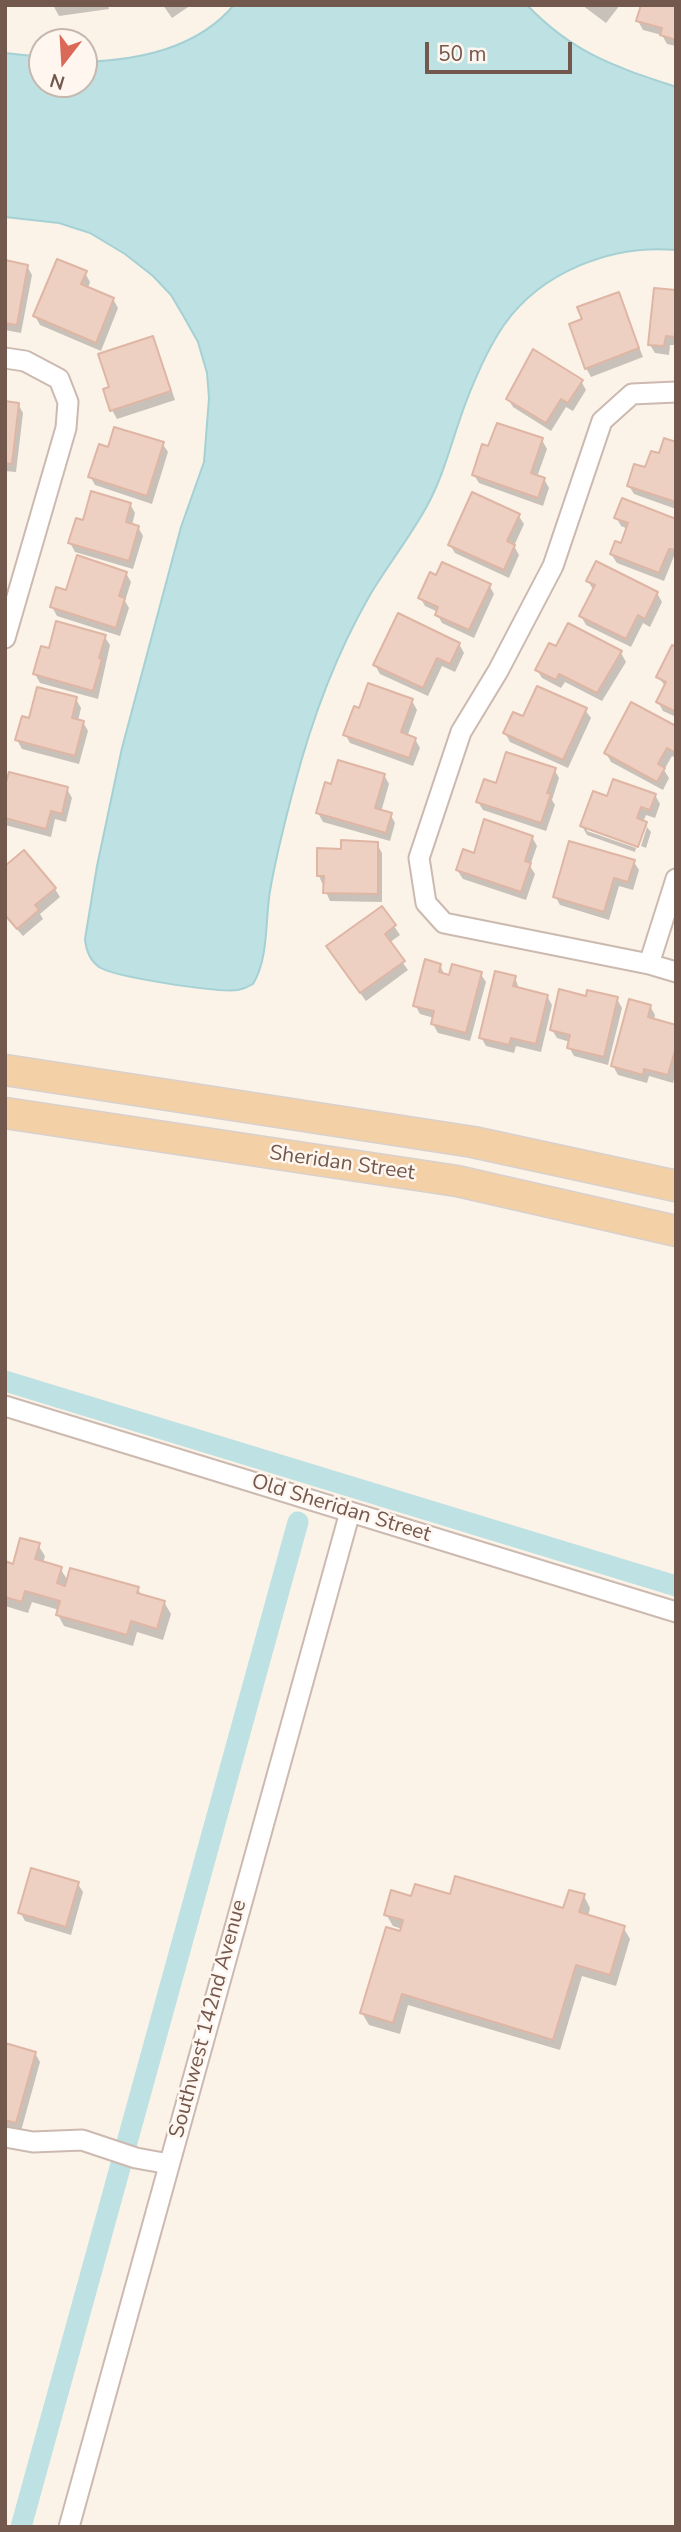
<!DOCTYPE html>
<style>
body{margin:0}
#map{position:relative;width:681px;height:2532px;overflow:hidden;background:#fbf2e8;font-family:"Nunito Sans",sans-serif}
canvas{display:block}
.frame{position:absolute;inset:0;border:7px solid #73584e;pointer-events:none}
.north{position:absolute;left:28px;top:28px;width:70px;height:70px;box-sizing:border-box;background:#fef6ef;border:2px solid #c6b7af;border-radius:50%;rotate:197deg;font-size:19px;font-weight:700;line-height:28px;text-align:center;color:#73584e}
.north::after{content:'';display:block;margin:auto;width:24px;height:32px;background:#da6958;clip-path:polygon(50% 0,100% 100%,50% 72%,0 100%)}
.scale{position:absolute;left:425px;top:42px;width:147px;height:32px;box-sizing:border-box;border:4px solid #73584e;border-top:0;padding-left:9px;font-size:21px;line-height:24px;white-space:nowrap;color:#73584e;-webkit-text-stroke:5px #fef6ef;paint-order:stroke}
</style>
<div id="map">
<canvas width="681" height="2532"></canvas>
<div class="frame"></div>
<div class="north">N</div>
<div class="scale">50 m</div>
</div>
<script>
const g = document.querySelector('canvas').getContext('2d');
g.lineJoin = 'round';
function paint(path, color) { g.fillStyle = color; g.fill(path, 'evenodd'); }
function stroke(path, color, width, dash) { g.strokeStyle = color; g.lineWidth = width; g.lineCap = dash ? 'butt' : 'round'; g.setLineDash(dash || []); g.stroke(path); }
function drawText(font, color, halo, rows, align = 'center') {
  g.font = font + ' "Nunito Sans",sans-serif'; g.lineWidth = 5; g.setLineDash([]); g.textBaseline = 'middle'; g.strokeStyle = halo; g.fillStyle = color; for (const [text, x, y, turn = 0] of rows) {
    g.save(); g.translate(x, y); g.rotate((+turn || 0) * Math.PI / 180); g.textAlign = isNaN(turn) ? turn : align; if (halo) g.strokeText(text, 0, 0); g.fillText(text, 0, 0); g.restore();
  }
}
const water = new Path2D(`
 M234 5H527C574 54 614 66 676 87V250C612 244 541 272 504 325 488 348 476 376 466 402 453 436 445 473 427 506 410 537 388 565 370 595 336 654 311 722 294 787 285 821 276 856 270 891 265 920 269 958 253 984 248 987 243 989 238 990 218 993 114 977 99 967 89 960 86 950 85 939L97 866 122 748 181 527 204 462 209 398 207 373 198 342 184 317 171 295 153 276 125 254 90 233 59 223 5 217V53L42 57V84H84V62C138 60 197 49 234 5Z`);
const shadow = new Path2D(`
 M53 5H108L109 9 59 16Z
 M163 5H191L172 18Z
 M582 5H620L606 23Z
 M676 5V46L667 44 662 35 643 30 638 21Z
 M5 262 27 266 32 275 21 333 5 330Z
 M85 273 90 282 88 288 113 299 118 308 101 351 40 325 35 316Z
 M676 292V345H670L669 355 655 353 650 345Z
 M618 294 643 357 591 377 586 368 584 321Z
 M152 338 157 347 175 400 117 419 112 410V388Z
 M581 381 586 390 573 411 566 407 551 431 513 407 508 399Z
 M5 403 18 404 23 413 16 472 5 471Z
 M542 440 547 449 537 477 544 479 549 488 543 506 479 483 474 475 490 448Z
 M162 443 168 452 152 504 95 485 90 476 109 450Z
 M676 444V509L634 494 629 486 660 455Z
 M130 504 135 513 132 525 138 527 143 536 133 569 75 552 70 543 84 522Z
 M518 515 524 524 514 546 519 555 509 578 455 553 450 545Z
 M616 517 676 521V557L674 556 664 581 617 563 611 554 622 546 628 529 621 526Z
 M126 573 131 582 125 601 129 608 120 636 57 616 52 607 67 592Z
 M437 577 489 585 494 594 474 638 442 623 437 614 438 612 425 606 420 597Z
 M588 581 657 593 662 602 650 627 643 623 631 647 586 625 581 616 594 591Z
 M104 636 110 645 98 699 40 683 35 674 50 650Z
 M459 644 464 653 455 672 442 666 428 696 380 674 375 665Z
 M557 649 621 653 626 662 602 701 565 682 561 688 542 678 537 670Z
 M676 649V717L663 711 658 702 666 687 658 677Z
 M76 699 81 708 78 721 83 722 88 731 79 764 22 749 17 740 30 720Z
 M412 701 417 710 407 737 415 739 420 748 413 766 350 743 345 734 360 710Z
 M585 710 591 718 568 768 510 742 505 733 524 719Z
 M676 728V758L672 756 664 770 669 778 663 790 611 762 606 753Z
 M554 769 559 778 552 800 555 805 546 831 483 810 478 802Z
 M384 775 389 784 381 812 390 814 395 823 390 841 323 822 318 813 333 786Z
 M67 789 72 798 66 822 55 819 51 837 5 825V793Z
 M655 795 660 804 655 818 646 815 643 822 651 832 646 848 641 846 647 827H587V831L636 848 635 852 587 835 582 826 608 798Z
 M532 837 537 846 530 866 535 874 526 900 463 879 457 870Z
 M377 844 382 853V902L330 901 319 876 343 851Z
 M634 862 639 870 633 890 619 886 609 920 560 905 555 896Z
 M5 868 55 889 60 897 40 914 43 919 23 936 5 916Z
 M382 908 400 935 389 943 408 970 366 1001 333 956Z
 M440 965 445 976 480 973 486 982 470 1041 438 1033 433 1024 434 1018 420 1014 415 1005Z
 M515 977 519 989 547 996 552 1005 541 1052 516 1046 514 1053 486 1046 481 1037Z
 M617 999 622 1008 608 1065 574 1056 569 1047 570 1042 557 1038 552 1030Z
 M650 1006 655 1015 654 1020 676 1026V1072L673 1083 649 1076 647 1083 618 1075 613 1066Z
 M38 1545 45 1556 43 1563 60 1568 68 1581 138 1589 142 1596 164 1602 171 1614 163 1640 137 1632 133 1646 64 1626 58 1615 59 1610 32 1602 28 1613 5 1606V1567L14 1566Z
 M78 1884 83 1892 71 1935 25 1921 20 1912Z
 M584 1896 590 1908 588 1917 623 1927 630 1939 616 1986 582 1976 560 2050 408 2005 400 2034 369 2025 362 2013 402 1929 393 1926 386 1914 412 1898 451 1897 565 1910Z
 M5 2045 35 2053 40 2062 21 2131 5 2127Z`);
const canal = new Path2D(`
 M5 1381 676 1586
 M21 2527 298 1522`);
const building = new Path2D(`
 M641 5H676V40L660 35 662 28 636 21Z
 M57 259 87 271 81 284 114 298 96 343 33 316Z
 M5 260 28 265 17 325 5 323Z
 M654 288 676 290V337L666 336 664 346 648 345Z
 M619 292 639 348 585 369 569 324 582 319 577 307Z
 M153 336 171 391 110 411 103 389 109 387 98 354Z
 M533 349 583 380 568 403 561 399 546 423 506 399Z
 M5 401 19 403 12 464 5 463Z
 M497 423 543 438 531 473 545 478 538 498 472 475 482 444 488 446Z
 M114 427 164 442 147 496 88 477 99 444 108 447Z
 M664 438 676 442V502L627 486 634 464 645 467 651 451 659 453Z
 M91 491 131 503 126 522 139 526 129 561 68 543 76 518 83 520Z
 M472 492 520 514 507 541 515 545 504 570 448 545Z
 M622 498 676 519V550L669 549 659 573 610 554 615 541 621 543 628 523 614 518Z
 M77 555 127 572 119 596 125 598 116 628 50 607 56 587 66 590Z
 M596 561 658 592 645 619 638 615 626 639 579 616 595 585 586 581Z
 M442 562 491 584 469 630 435 615 438 607 418 598 430 572 436 575Z
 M398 613 460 643 450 664 437 658 423 688 373 665Z
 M56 621 106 635 99 658 102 659 93 691 33 674 41 646 49 648Z
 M568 623 622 651 597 693 559 674 556 680 535 670 549 643 556 646Z
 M672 645 676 647V712L656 702 666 682 656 677Z
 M368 683 413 699 401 732 416 738 409 758 343 735 354 706 359 708Z
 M537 686 587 708 563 760 503 733 513 712 523 716Z
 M37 687 77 697 72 718 84 721 75 756 15 740 22 716 29 718Z
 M631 702 676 726V753L667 748 658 764 665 768 657 782 604 753Z
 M506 752 556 768 547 793 551 794 541 823 476 802 484 779 496 783Z
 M338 760 385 774 375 808 392 813 386 833 316 813 325 782 331 784Z
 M9 772 68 787 62 814 51 811 46 829 5 818V786Z
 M613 779 656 794 650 810 641 807 637 818 647 822 638 847 580 826 593 791 607 796Z
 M484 819 533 836 525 861 531 863 521 892 456 870 463 849 474 853Z
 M341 840 378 842V894L323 893 324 876H317V848L341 849Z
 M569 841 635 860 628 882 614 878 604 912 553 897Z
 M24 850 56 888 35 905 39 910 17 929 5 915V866Z
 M382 906 396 925 385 934 405 961 360 993 326 946Z
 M425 959 441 964 439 972 449 975 452 964 482 972 466 1033 431 1024 434 1011 413 1006Z
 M495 971 516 976 513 986 548 995 536 1044 511 1038 509 1045 479 1038Z
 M559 989 586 996 587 990 618 997 604 1057 567 1048 570 1035 550 1030Z
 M629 999 651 1005 648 1017 676 1025V1047L668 1075 644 1069 643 1075 611 1066Z
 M20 1538 40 1543 35 1559 62 1567 57 1583 65 1586 70 1568 139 1587 137 1593 165 1601 157 1629 131 1621 127 1635 56 1615 60 1601 25 1591 22 1602 5 1597V1561L13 1564Z
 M31 1868 79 1882 66 1927 18 1913Z
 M455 1876 563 1908 569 1890 585 1894 579 1912 625 1926 610 1975 576 1965 553 2040 402 1994 393 2023 360 2013 386 1927 400 1931 403 1920 384 1915 391 1890 411 1896 415 1884 450 1894Z
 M5 2043 36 2052 16 2123 5 2120Z`);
const street = new Path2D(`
 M5 358 25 361 59 379 68 402 66 428 5 638
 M676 392 632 394 602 421 553 566 498 671 461 732 419 858 426 903 444 923 649 964 676 972
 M649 964 676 879
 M5 1406 676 1612
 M5 2137 33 2142 82 2140 136 2158 169 2164
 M69 2527 350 1512`);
const primary = new Path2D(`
 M5 1070 473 1142 676 1186
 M5 1113 457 1181 676 1231`);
const streetNames = [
 ["Sheridan Street",342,1164,8],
 ["Old Sheridan Street",341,1509,17],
 ["Southwest 142nd Avenue",209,2019,-75]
];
paint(water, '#bee1e3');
stroke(water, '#a5d1d4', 2);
paint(shadow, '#0003');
stroke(canal, '#bee1e3', 21);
paint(building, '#eed0c2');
stroke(building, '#dfb5a4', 2);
stroke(street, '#ccb9af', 23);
stroke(primary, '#d8d0cd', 33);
stroke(street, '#fff', 19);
stroke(primary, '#f4d0a6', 30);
drawText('21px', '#73584e', '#fef6ef', streetNames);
</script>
